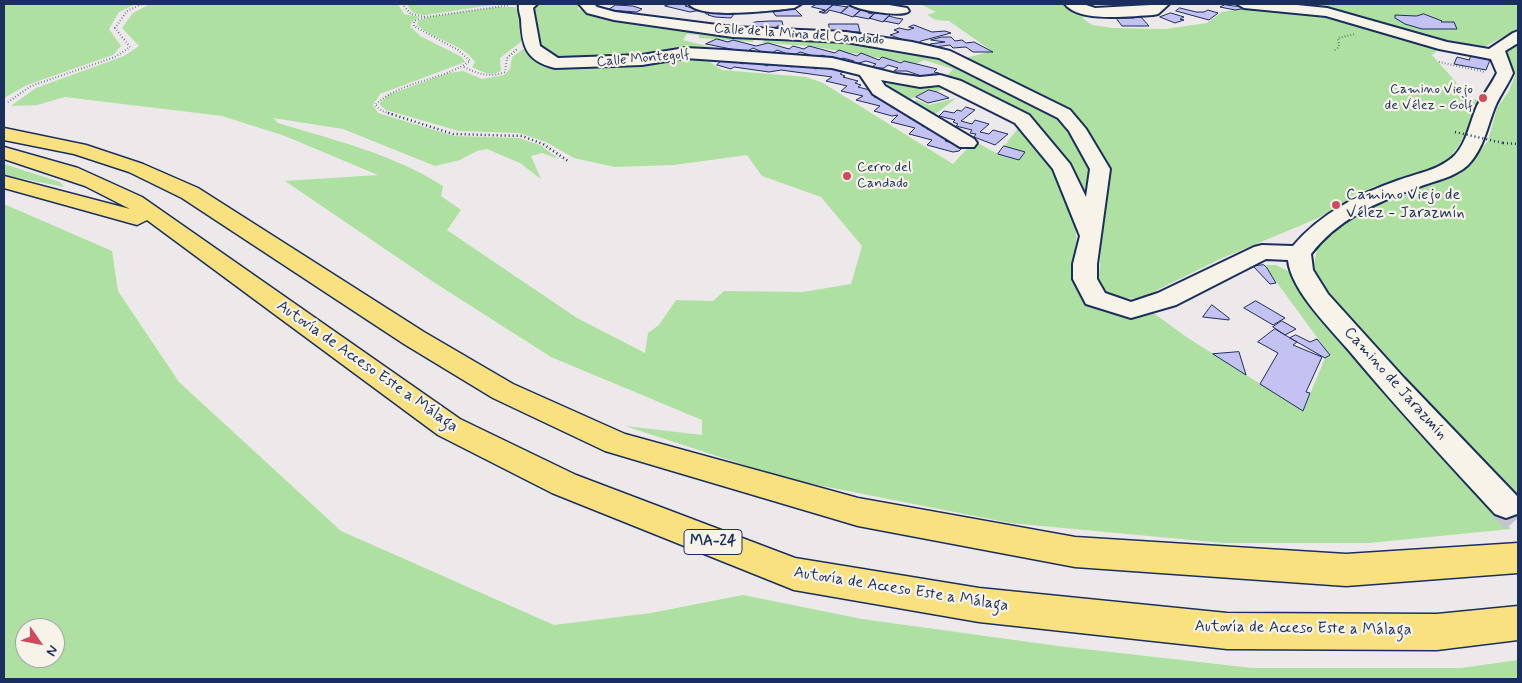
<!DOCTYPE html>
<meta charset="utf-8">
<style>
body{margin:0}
#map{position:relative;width:1522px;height:683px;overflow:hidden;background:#ede9ea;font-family:Mynerve,sans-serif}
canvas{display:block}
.frame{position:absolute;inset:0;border:5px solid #1b2f5e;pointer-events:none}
.north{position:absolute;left:15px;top:618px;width:50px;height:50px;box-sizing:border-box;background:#f7f3e8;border:1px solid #9fa5b1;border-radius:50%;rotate:123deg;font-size:14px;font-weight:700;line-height:20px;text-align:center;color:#1b2f5e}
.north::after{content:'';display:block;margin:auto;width:18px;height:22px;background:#d1495b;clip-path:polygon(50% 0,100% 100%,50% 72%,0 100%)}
</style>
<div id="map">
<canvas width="1522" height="683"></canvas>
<div class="frame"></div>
<div class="north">N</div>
</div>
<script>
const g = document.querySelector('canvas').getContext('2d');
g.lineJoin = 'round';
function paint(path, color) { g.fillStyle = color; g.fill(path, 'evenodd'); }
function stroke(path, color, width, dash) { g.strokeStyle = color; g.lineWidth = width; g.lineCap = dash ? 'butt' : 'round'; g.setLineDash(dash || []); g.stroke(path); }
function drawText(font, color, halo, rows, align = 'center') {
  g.font = font + ' Mynerve,sans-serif'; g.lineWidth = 4.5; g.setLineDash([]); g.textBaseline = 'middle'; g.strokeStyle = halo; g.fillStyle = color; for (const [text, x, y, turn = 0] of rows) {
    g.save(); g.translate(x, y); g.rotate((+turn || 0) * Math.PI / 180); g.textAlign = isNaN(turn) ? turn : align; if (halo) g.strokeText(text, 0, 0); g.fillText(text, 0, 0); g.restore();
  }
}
const green = new Path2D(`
 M4 4H136L119 12 109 29 121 46 113 55 27 85 4 98Z
 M150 4H398L404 14 420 17 413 21 410 26 420 36 462 57 465 62 380 94 373 105 378 113 454 136 519 138 540 145 559 159 542 153 531 156 541 179 520 163 487 149 477 151 460 160 435 166 343 129 273 118 278 123C334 140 393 154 443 186L441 196 461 210 447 230 577 318 645 353 648 333 659 325 676 300 713 301 724 291 803 292 851 284 862 246 821 197 762 176 747 155 674 165 615 167 574 158 546 142 519 133 459 131 386 110 379 104 388 95 449 73 463 71 482 79 504 75 510 69 512 57 525 48 538 60 711 57V63L722 70 806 77 823 83 953 164 974 141 998 154 1019 127C1029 139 1054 160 1059 174 1066 192 1073 214 1076 233 1078 244 1072 256 1073 267 1074 314 1115 319 1152 312L1188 338 1303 411 1325 358 1330 355 1264 265H1276L1288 271 1511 529 1369 543H1223L1010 523 787 479 625 426 702 435V420L551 357 435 283 285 181 378 175 285 136 222 116 65 97 37 105 11 106 36 88 124 56 139 46 122 28 133 13Z
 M407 4H499L426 15C416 14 411 14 407 4Z
 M534 4H578V9C633 30 696 31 755 37L753 42 699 38V35L687 34 683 40 715 48 712 51 649 57 554 59C534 46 529 28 534 4Z
 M920 4H1083L1093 9 1095 14 1082 18 1092 25 1113 28 1165 29 1207 23 1222 12 1253 7 1317 13 1440 48 1432 55 1456 82 1458 96 1478 100C1470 123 1462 149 1441 165L1373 187 1316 219 1220 259 1141 298 1119 299 1103 294 1098 288 1107 174 1081 124 962 59 992 51 949 21 936 20 927 15 936 12Z
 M1279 4H1518V29L1480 49C1412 35 1348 11 1279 4Z
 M497 7H515L523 18 519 30 522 41 500 58 501 71C490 77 483 72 472 67L475 62C462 43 434 40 417 25L418 21 428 17Z
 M765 37 839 39 934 55 1026 101 1060 121 1091 168 1087 217 1040 129 945 78 953 69 924 60 916 64 809 46 763 43Z
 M1518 45V496L1474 456 1317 282 1313 268 1319 241 1362 211 1409 191 1460 174 1488 141 1497 108 1509 91 1515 75 1507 55 1508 51Z
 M893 82 937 84 949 87 938 91 927 90 907 101 883 85Z
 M956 98 933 116 909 102 917 100 929 105Z
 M4 164 60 182 64 187 4 175Z
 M4 204 112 251 118 291 179 382 341 531 554 625 651 613 743 595 862 619 1058 646 1252 668H1461L1518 660V679H4ZM25 628H55V658H25Z`);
const building = new Path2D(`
 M671 4H685L687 5 685 6 701 10 690 12 665 6Z
 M817 4H825L833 5 823 13 819 12 825 10 812 7Z
 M1221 4 1233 6 1253 7 1235 10 1220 7 1224 5Z
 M616 5 633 6 642 9 637 12 608 10Z
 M833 5 841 6 848 7 841 13 829 10 827 13H823Z
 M792 6 802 16H776L773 12 787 10 786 8Z
 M848 6 862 9 853 17 841 13Z
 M1180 8 1196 12H1204L1208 10 1218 13 1209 20 1176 11Z
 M861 10 869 11 868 13 874 14 869 19 854 16Z
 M707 11 734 14 731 18 715 17 708 15 709 14H706Z
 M882 13 891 14 883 22 869 18 874 14Z
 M1171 13 1184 17 1180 19 1184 20 1175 23 1160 17Z
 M1424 14 1442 21 1441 22H1454L1457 29H1422L1405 24 1395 18V15L1416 16Z
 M889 16 896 18 903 19 899 24 884 21Z
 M1133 16 1141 17 1149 26H1122L1116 18H1134Z
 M770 21H782L783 26H777V31L752 29 751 24 755 22Z
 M829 24H858L860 32H830Z
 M914 25 932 32 945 31 951 33 921 41 918 43H920L918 45 890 35 899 32 894 30 899 28 908 30 914 28 909 27Z
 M942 37H951L955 41 962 40 966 43 974 42 993 52H973L966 47 953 48 950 45 934 47 930 44 945 42 931 40Z
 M717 39 728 42 733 40 756 46 768 43 789 49 793 46 804 49 809 46 835 53 839 50 857 56 861 53 879 60 882 57 901 63 904 61 937 69 934 72 939 73 937 75 932 74 927 78 907 71H894L898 68 888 65 884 68H876L872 67 876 64 866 61 855 64 852 63 854 61 843 58 839 61 822 55 817 58 810 57 807 56 810 55 800 52 793 56 777 50 769 55 753 48 746 52 706 44Z
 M1471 56 1490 60 1486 70 1454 64 1457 57 1469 60Z
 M725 58 743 64 750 59 767 66 774 61 792 67 798 63 816 69 822 65 830 67 829 68 843 72 840 74 845 76 843 77 858 81 855 83 861 85 858 87 874 91 871 94 876 95 874 97 891 101 887 104 893 106 891 107 908 111 913 115 909 118 926 122 922 126 929 127 927 129 945 134 942 137 947 139 945 141 964 146 959 151 953 152 927 145 932 140 909 134 915 128 891 122 898 115 892 116 874 111 880 106 856 100 863 96 841 91 847 86 826 81 832 77 781 70 769 72 734 67 731 69 717 65Z
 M929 90 937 92 949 98 928 103 916 97Z
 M966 107 975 110 961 121 972 124 975 120 989 124 980 132 989 134 993 130 1008 134 995 145 974 137 976 134 970 133 972 130 956 126 958 124 953 122 955 120 939 116 944 111 954 113 957 110 961 111Z
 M1004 146 1025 152 1019 160 998 154Z
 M1264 265 1267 268 1276 283 1270 284 1253 266Z
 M1256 301 1285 318 1273 325 1244 308Z
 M1212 305 1229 318V320L1203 317Z
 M1282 321 1296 329 1285 335 1273 327Z
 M1275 329 1297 342 1293 345 1322 357 1306 392 1310 393 1303 411 1260 384 1278 353 1258 342Z
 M1296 335 1310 342 1317 339 1330 355 1325 358 1290 338Z
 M1239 352 1246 375 1213 354Z`);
const minorTunnel = new Path2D(`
 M1506 505 1518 518`);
const pathFar1 = new Path2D(`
 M402 4 411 14 426 17 510 5
 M1335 50 1339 47 1338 38 1355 34
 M1439 62 1485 72
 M464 67C478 74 490 78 505 72L507 58 517 49
 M8 102 31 86 115 57 130 47 115 28 127 11 142 4
 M392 114 382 111 375 105C402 80 440 82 470 61L458 50 414 26V21L426 17`);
const path = new Path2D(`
 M388 113 453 134 522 136 543 144 568 161
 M1503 143 1518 144`);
const minor = new Path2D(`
 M519 4H537L533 8 540 46 558 58 642 55 685 48 725 50 832 58 897 74 920 77 940 75 961 81 1029 115 1070 164 1086 197 1090 169 1069 131 1058 118 939 58 846 42 733 37 614 20 587 13 579 4H594L597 7 615 12 733 27 846 32 912 42 950 51 1070 110 1086 129 1110 169 1097 264V279L1105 293 1131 302 1158 293 1254 247 1262 245 1293 246C1321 213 1359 194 1399 180 1418 173 1440 170 1455 155 1467 142 1470 122 1477 106 1483 95 1491 85 1497 73L1491 59 1439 49 1326 16 1244 8 1237 4H1287L1327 8 1447 42 1489 49 1513 33 1518 31V43L1505 51 1513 73C1508 85 1500 95 1495 107 1487 127 1484 148 1468 165 1454 178 1433 181 1416 188 1376 202 1337 220 1311 254L1313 270 1328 294 1404 378 1517 496V514L1506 518 1495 514C1446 461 1397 408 1351 353 1331 329 1291 291 1288 260L1266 259 1176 305 1131 318 1086 304 1073 279V264L1080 236 1053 169 1015 123 939 85 920 87 881 80 885 86 974 139 977 143 974 147H960L873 94 860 75 832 68 685 58 642 65 555 68C525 61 522 45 521 19 520 14 518 9 519 4Z
 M689 4H801L794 8C774 10 701 20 689 4Z
 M850 4H883L907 8 909 11C904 18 855 10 850 4Z
 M1065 4H1083L1095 8 1169 4 1158 14 1153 15C1131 16 1079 23 1065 4Z`);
const highway = new Path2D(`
 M4 128 86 145 143 164 198 188 424 332 513 384 625 434 858 498 1075 537 1346 554 1518 543V573L1346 586 1075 567 858 526 605 451 493 398 404 344 182 198 129 172 74 154 4 140Z
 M4 147 78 168 142 197 460 419 576 475 795 558 979 588 1227 613 1437 614 1518 606V640L1437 650 1227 649 979 622 794 590 552 493 438 435 147 220 137 225 4 188V176L130 209 85 186 4 159Z`);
const pathBridge = new Path2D(`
 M1455 132 1503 143`);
const markers = [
 [1483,98,5,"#d1495b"],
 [847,176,5,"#d1495b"],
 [1336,205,5,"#d1495b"]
];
const farStreetnames = [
 ["Calle de la Mina del Candado",799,35,4],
 ["Calle Montegolf",643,59,-5]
];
const farPoinames = [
 ["Camino Viejo",1473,90],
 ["de Vélez - Golf",1473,106],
 ["Cerro del",857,168,"left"],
 ["Candado",857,184,"left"]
];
const shields = [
 [713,542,58]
];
const shieldNames = [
 ["MA-24",713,542]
];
const poiNames = [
 ["Camino Viejo de",1346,196],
 ["Vélez - Jarazmín",1346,214]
];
const streetNames = [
 ["Autovía de Acceso Este a Málaga",367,367,35],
 ["Camino de Jarazmín",1395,384,48],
 ["Autovía de Acceso Este a Málaga",901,590,9],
 ["Autovía de Acceso Este a Málaga",1303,629,1]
];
paint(green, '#aee0a1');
paint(building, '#c4c1f3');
stroke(building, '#1b2f5e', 1);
stroke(minorTunnel, '#c3c4ce', 34, [34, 17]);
stroke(minor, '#1b2f5e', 4);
stroke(highway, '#1b2f5e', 3);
stroke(pathFar1, '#1b2f5e', 2, [0.5, 2.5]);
stroke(path, '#1b2f5e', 2.5, [1, 3]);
paint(minor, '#f7f3e8');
paint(highway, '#fae180');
stroke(pathBridge, '#1b2f5e', 2.5, [1, 3]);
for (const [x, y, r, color] of markers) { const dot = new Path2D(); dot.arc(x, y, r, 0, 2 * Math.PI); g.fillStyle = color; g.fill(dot); stroke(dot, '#f7f3e8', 2); }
drawText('14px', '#1b2f5e', '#f7f3e8', farStreetnames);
drawText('14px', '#1b2f5e', '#f7f3e8', farPoinames, 'right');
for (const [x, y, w] of shields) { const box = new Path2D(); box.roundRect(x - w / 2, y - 12.5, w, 25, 4); g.fillStyle = '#f7f3e8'; g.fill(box); stroke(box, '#1b2f5e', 1); }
drawText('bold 15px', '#1b2f5e', null, shieldNames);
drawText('16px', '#1b2f5e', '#f7f3e8', poiNames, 'left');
drawText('16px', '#1b2f5e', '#f7f3e8', streetNames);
</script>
